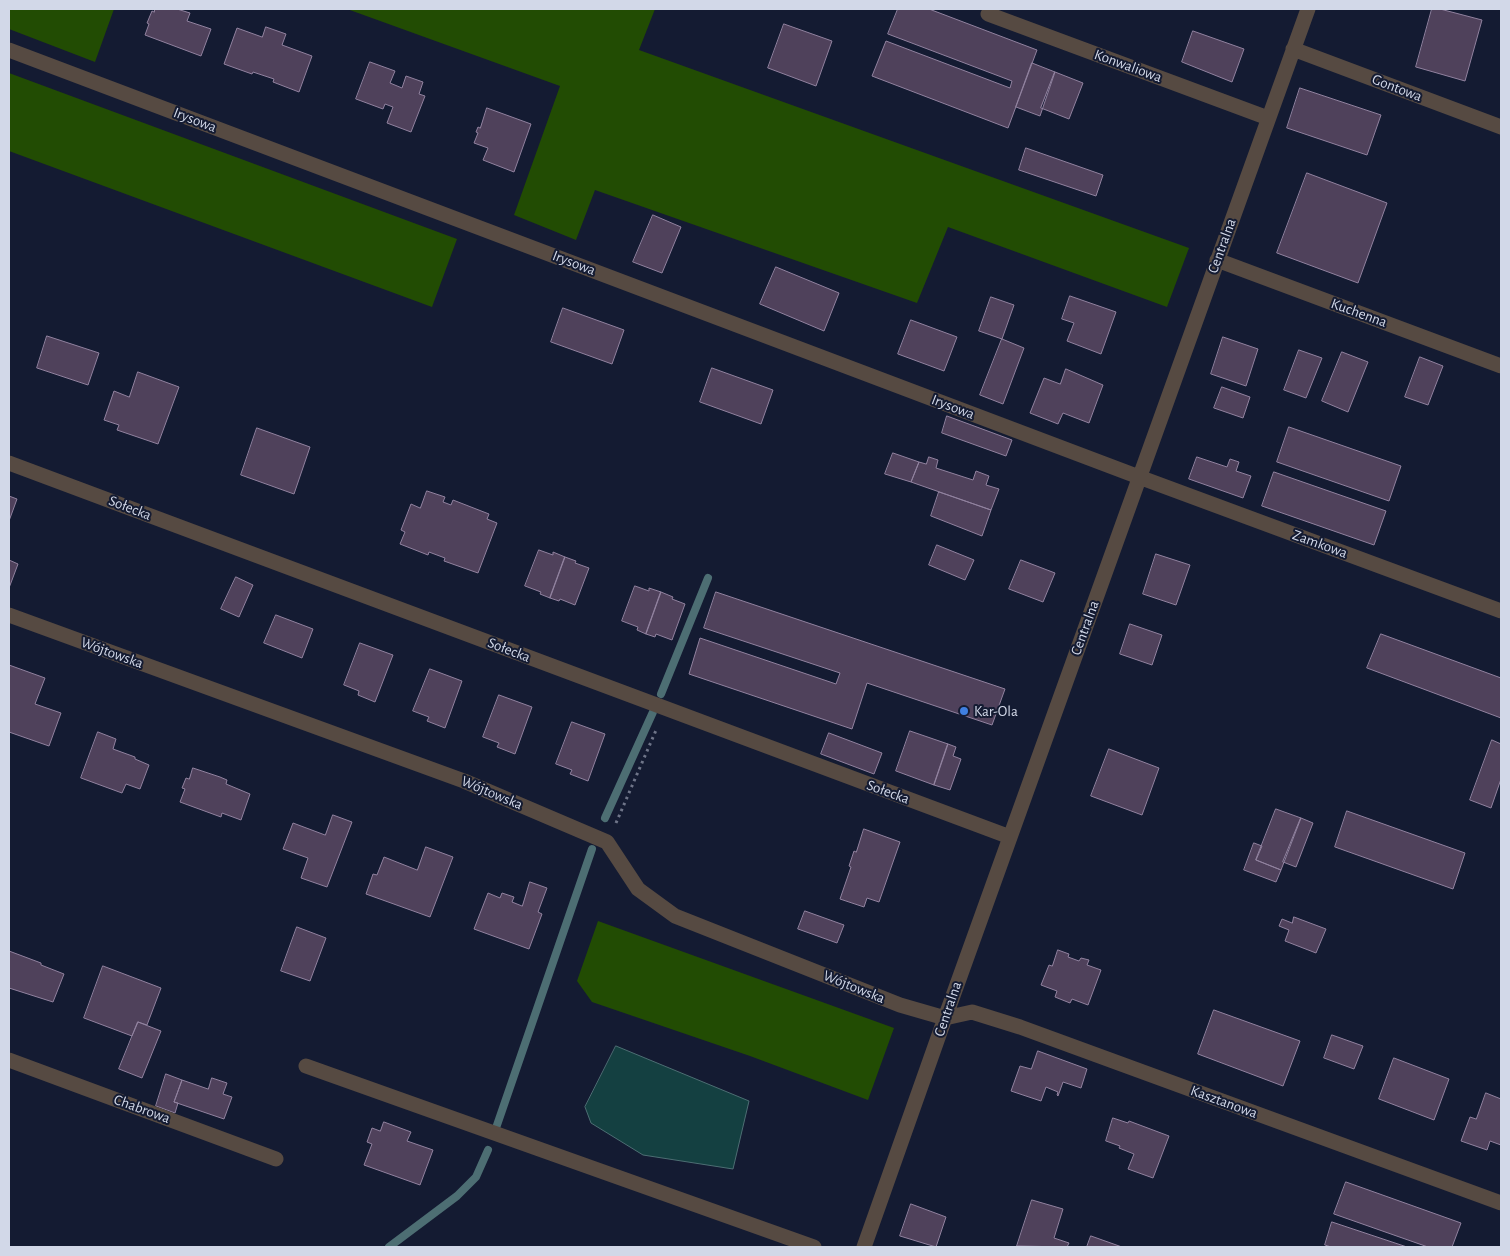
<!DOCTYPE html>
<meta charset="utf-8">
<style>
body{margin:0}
#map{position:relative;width:1510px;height:1256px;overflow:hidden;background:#141b32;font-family:"Alegreya Sans",sans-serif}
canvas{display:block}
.frame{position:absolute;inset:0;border:10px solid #d2d8e8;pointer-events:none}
</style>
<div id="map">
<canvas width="1510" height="1256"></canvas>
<div class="frame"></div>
</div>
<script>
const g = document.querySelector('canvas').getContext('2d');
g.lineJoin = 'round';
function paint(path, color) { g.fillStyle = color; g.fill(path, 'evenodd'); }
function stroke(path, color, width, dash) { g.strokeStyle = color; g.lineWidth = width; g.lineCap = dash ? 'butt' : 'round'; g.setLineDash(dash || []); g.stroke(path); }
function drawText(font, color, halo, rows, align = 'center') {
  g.font = font + ' "Alegreya Sans",sans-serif'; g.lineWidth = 4; g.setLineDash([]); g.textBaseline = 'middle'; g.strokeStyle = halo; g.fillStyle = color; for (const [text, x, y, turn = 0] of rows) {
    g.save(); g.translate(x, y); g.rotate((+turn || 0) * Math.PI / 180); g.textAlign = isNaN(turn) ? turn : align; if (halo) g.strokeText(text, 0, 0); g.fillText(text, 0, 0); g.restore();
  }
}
const green = new Path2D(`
 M9 9H114L95 62 9 29Z
 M347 9H655L639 50 1189 248 1167 307 948 227 917 303 595 190 576 240 514 215 560 86Z
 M9 73 457 239 432 307 9 151Z
 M598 921 894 1028 868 1100 750 1056 592 1002 577 981Z`);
const water = new Path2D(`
 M616 1046 749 1101 733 1169 643 1155 591 1123 585 1107Z`);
const stream = new Path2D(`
 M661 694 708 578
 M605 818 653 712
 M496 1128 592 849
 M389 1247 457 1196 476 1177 488 1150`);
const building = new Path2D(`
 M155 9H177L190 13 187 21 211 29 201 56 145 35 149 24 147 23 152 11 154 12Z
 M898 9H929L1037 50 1008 128 872 76 886 41 1010 88 1012 81 888 34Z
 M1432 9H1440L1482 20 1465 81 1416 67Z
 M784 24 832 41 816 86 768 68Z
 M266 27 286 34 282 45 312 56 299 92 273 82 274 79 253 72 252 74 224 64 237 28 262 37Z
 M1193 31 1244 49 1232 82 1182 62Z
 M370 62 395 71 390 83 402 88 406 76 423 82 419 94 425 96 411 132 387 123 393 107 385 104 383 109 356 99Z
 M1032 63 1055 72 1040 116 1016 107Z
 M1055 72 1083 83 1069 119 1041 108Z
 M1300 88 1381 115 1367 155 1287 128Z
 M487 108 531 124 514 172 483 160 488 148 474 143 478 133 476 132 478 127 480 128Z
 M1026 148 1103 175 1096 196 1019 170Z
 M1307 173 1387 203 1358 283 1277 253Z
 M653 215 681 227 662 273 633 262Z
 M776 267 839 293 824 331 760 304Z
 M1070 296 1116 312 1101 354 1067 341 1074 323 1062 319Z
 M991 297 1014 305 1002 339 979 331Z
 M563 308 624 330 612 364 551 342Z
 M911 320 957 337 944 371 898 354Z
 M47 336 99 353 88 385 37 368Z
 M1223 337 1258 349 1246 386 1211 374Z
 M1002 339 1024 348 1003 404 980 395Z
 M1299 350 1322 358 1306 398 1284 390Z
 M1342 352 1368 362 1348 412 1322 401Z
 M1420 357 1443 366 1428 405 1405 397Z
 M712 368 773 390 761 424 700 402Z
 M1066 369 1103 385 1089 423 1063 413 1058 424 1030 413 1044 378 1060 384Z
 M138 372 179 387 158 444 117 430 119 425 104 420 114 391 129 397Z
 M1222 387 1250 397 1243 418 1214 408Z
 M947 416 1012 440 1006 456 942 433Z
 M1289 427 1401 466 1389 501 1277 462Z
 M257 428 310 447 294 494 241 475Z
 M893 453 919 462 911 482 885 474Z
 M929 457 938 460 936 468 973 480 976 471 989 476 986 485 999 489 991 510 911 482 919 462 926 464Z
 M1197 457 1227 467 1230 459 1239 462 1236 471 1251 476 1243 498 1189 479Z
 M1274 472 1386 511 1374 545 1262 506Z
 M427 491 445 497 443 502 451 505 453 500 489 514 487 519 497 523 478 573 444 561 445 558 429 552 428 555 400 544 405 532 401 530 411 504 420 508Z
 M939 492 991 510 982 536 931 516Z
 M9 496 17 499 9 521Z
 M937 545 974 560 965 580 929 565Z
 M539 550 553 555V552L565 557 550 598 540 594 541 592 525 586Z
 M1156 554 1190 565 1176 605 1143 594Z
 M565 557 576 561 575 563 589 568 575 605 560 599 559 601 550 598Z
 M9 560 18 564 9 588Z
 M1021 560 1055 573 1043 602 1009 589Z
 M236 577 253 585 239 617 221 609Z
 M635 586 649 591V588L661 592 646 634 637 630 638 627 622 621Z
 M661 592 673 597 672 599 685 604 672 640 656 634 655 637 646 634Z
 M716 592 1005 689 992 725 867 683 852 729 689 674 700 638 836 684 840 673 704 628Z
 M276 615 313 629 302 658 264 643Z
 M1130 624 1162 635 1152 665 1120 654Z
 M1381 634 1501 678V718L1367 668Z
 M360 643 393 655 375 702 358 695 359 691 344 685Z
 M9 665 45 678 35 704 61 713 49 746 9 732Z
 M430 669 462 681 445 728 427 721 429 717 413 711Z
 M499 695 532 707 515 754 497 747 499 743 483 737Z
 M572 722 605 734 588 781 570 774 572 770 556 764Z
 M910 731 948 744 934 785 896 771Z
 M98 732 116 739 113 749 135 757V759L149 765 140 789 126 784 122 793 81 778Z
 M829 733 882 753 874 774 821 754Z
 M1492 740 1501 744V779L1491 808 1470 800Z
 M948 744 956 747 953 756 961 759 950 790 934 785Z
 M1109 749 1159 768 1142 815 1091 796Z
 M193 768 220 777 227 780 226 784 250 794 241 820 222 813 221 817 180 802 185 789 182 788 186 778 189 779Z
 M1276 809 1301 818 1281 870 1256 860Z
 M1347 811 1465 853 1453 889 1335 847Z
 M333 815 352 822 327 887 301 878 308 858 283 849 293 823 325 835Z
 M1301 818 1313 823 1296 867 1283 862Z
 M864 829 900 842 879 902 867 898 864 907 840 899 851 867 849 866 854 851 856 852Z
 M1254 843 1262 846 1256 860 1281 870 1276 882 1244 870Z
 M426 847 453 857 430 917 366 894 373 874 377 875 384 857 417 870Z
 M530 882 547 888 538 912 542 914 529 949 474 929 488 893 500 898 502 893 514 897 512 902 522 906Z
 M805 911 844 925 837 943 798 929Z
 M1294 917 1326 929 1316 953 1285 941 1289 930 1279 926 1282 919 1292 923Z
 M297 927 326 938 310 981 281 971Z
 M1058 950 1069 954 1068 957 1079 961 1081 958 1089 960 1087 965 1101 970 1088 1005 1072 999 1070 1003 1055 997 1057 991 1041 985 1049 965 1052 966Z
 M9 951 41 963V965L64 974 53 1002 9 988Z
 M103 966 161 988 147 1025 138 1022 132 1036 84 1018Z
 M1214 1010 1300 1041 1283 1086 1198 1054Z
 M138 1022 161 1031 142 1078 119 1069Z
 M1332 1035 1363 1046 1354 1069 1324 1058Z
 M1038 1051 1087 1069 1081 1088 1063 1082 1058 1096 1057 1095 1058 1092 1046 1087 1041 1101 1011 1091 1020 1066 1031 1069Z
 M1394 1058 1449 1079 1434 1120 1379 1099Z
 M166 1074 182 1080 174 1102 178 1103 175 1113 156 1106Z
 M212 1078 227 1083 223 1094 232 1097 224 1119 174 1102 182 1080 208 1089Z
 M1486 1093 1501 1099V1145L1490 1141 1487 1150 1461 1141 1470 1117 1476 1119Z
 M1113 1118 1128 1123 1129 1121 1169 1136 1153 1178 1128 1169 1134 1154 1119 1148 1120 1146 1106 1141Z
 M384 1122 411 1132 407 1141 433 1150 420 1185 364 1165 372 1144 367 1142 372 1128 380 1131Z
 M1346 1182 1461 1223 1452 1247H1428L1334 1214Z
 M1032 1200 1063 1209 1054 1238 1069 1243 1067 1247 1017 1246Z
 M911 1204 946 1217 936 1247 900 1236Z
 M1332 1222 1407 1247H1331L1325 1245Z
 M1091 1236 1122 1247H1087Z`);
const path = new Path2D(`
 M616 823 657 728`);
const minor = new Path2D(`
 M988 14 1268 118
 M1293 49 1501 127
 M9 50 1139 477 1501 611
 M1217 260 1501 366
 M9 463 1010 837
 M9 615 464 781 607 842 638 889 675 916 900 1005 945 1018 972 1012 1020 1027 1501 1203
 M9 1060 276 1159
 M306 1066 814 1247
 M864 1247 945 1018 1308 9`);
const markers = [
 [964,711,5,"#3f7fe0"]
];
const streetNames = [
 ["Konwaliowa",1128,66,20],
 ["Gontowa",1397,88,21],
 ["Irysowa",195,120,21],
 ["Centralna",1222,246,-70],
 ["Irysowa",574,263,21],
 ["Kuchenna",1359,313,20],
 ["Irysowa",953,407,21],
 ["Sołecka",130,508,21],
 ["Zamkowa",1320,544,20],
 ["Centralna",1085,628,-70],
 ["Sołecka",509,650,21],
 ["Wójtowska",112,653,20],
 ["Sołecka",888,792,20],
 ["Wójtowska",492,793,23],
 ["Wójtowska",854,987,22],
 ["Centralna",948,1009,-71],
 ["Kasztanowa",1224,1102,20],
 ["Chabrowa",142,1109,20]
];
const poiNames = [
 ["Kar-Ola",974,711]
];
paint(green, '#224c03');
paint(water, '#144041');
stroke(water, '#4d6e73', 1);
stroke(stream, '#4d6e73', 8);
paint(building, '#4f415b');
stroke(building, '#91829f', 1);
stroke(path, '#6f7589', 3, [2.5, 4]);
stroke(minor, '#564a42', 15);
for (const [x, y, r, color] of markers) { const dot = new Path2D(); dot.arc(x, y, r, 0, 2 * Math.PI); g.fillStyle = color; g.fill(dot); stroke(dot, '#141b32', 2); }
drawText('15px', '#d2d8e8', '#141b32', streetNames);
drawText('15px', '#d2d8e8', '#141b32', poiNames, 'left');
</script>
